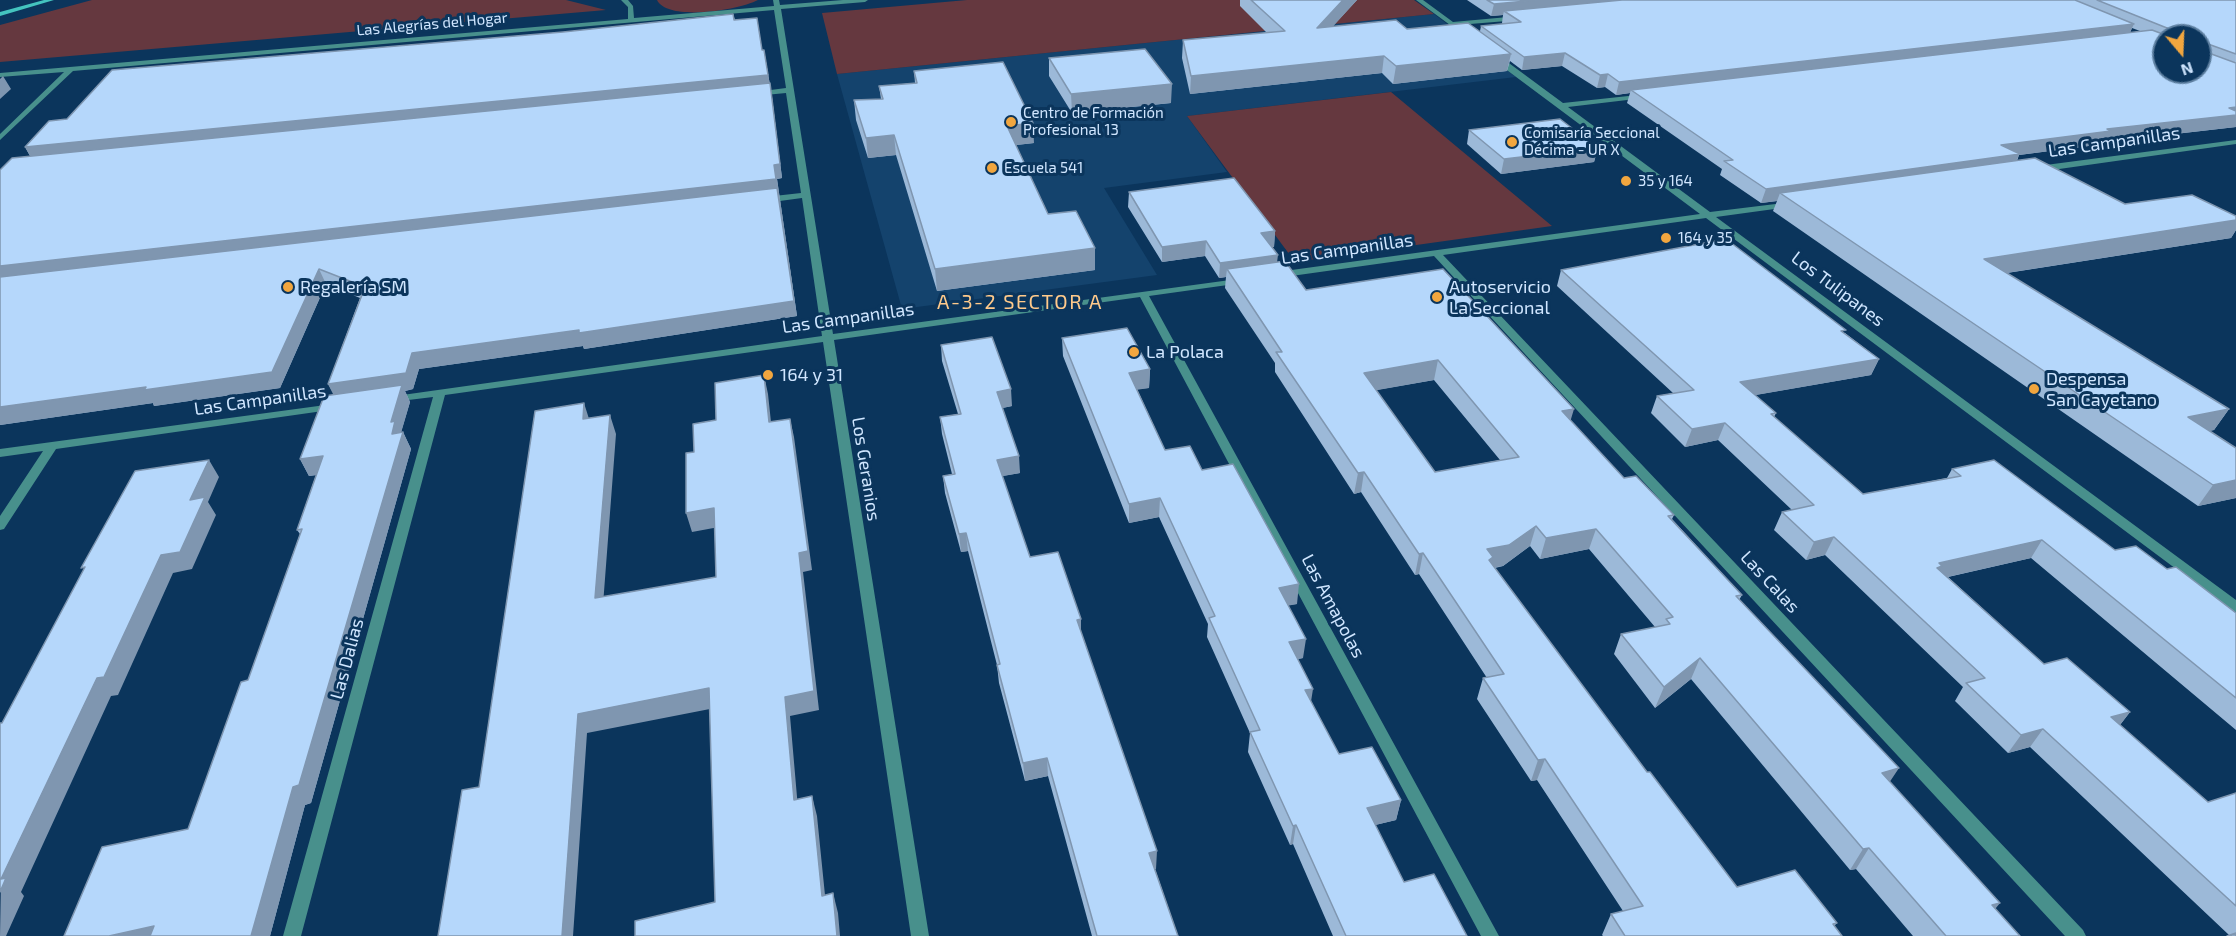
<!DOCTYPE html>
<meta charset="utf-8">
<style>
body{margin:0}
#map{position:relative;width:2236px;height:936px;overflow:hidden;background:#0b355c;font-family:"Exo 2",sans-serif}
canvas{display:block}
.north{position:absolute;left:2152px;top:24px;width:60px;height:60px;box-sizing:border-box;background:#0b355c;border:2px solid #5a7c9d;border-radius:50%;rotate:161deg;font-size:16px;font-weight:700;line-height:24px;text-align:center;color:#d0e6ff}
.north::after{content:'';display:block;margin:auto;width:21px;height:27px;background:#f1a63f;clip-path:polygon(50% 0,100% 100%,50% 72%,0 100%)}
</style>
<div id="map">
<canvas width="2236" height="936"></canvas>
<div class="north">N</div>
</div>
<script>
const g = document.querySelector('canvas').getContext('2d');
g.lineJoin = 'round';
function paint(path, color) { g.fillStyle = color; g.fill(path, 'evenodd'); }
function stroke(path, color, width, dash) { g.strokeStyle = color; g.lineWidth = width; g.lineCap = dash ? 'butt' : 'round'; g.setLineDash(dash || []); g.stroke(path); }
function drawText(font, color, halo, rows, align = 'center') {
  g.font = font + ' "Exo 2",sans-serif'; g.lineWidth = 6; g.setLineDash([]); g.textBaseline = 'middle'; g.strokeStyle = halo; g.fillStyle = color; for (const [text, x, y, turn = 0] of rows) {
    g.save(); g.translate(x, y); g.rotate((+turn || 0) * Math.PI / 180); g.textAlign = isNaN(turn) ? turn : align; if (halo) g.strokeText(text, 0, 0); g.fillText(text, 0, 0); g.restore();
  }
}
const built = new Path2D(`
 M1434 14 1516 77 1187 116 1227 172 1104 188 1157 275 902 309 837 74Z`);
const green = new Path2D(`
 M92 0H566L606 10 0 62V25Z
 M657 0H758C739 10 668 22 657 0Z
 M967 0H1414L1434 14 837 74 822 13Z
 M1391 92 1552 226 1295 262 1187 116Z`);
const minor = new Path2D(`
 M621 0H628L633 6 634 18 774 6 773 0H779L780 5 843 0H868L865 2 781 9 833 334 1245 278 1247 280 1242 283 1149 296 1499 936H1481L1140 297 834 340 929 936H911L823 342 445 395 301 936H283L433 397 392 402 386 399 388 397 822 336 802 198 765 203 761 200 765 197 801 193 786 93 755 96 751 94 755 92 786 88 774 10 73 71 0 140V134L64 72 0 77V73L628 19V7Z
 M1416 0H1423L1453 22 1519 16 1522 18 1519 20 1458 25 1468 34 1465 36Z
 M1492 55H1498L1563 103 1647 94V98H1644L1568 107 1710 212 1792 202 1793 204 1789 207 1716 217 2236 600V612L2231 610 1706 218 1443 255 2083 930 2086 936H2065L1434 256 1277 278 1272 275 1277 272 1700 214 1492 59Z
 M2236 140V144L2038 172 2034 169 2038 166Z
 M333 404 337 405 339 407 337 409 56 449 4 529 0 530V516L43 451 0 457V449Z`);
const secondary = new Path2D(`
 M44 0H54L0 16V12Z`);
const wall = new Path2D(`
 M1240 0H1357L1333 26 1480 31 1481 26 1503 24 1502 23 1503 15 1491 16 1467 0H2236V127L2105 142 2104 144 2019 155 2017 161 2125 204 2236 216V230L2231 238 2007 273 2229 409 2214 430 2209 431 2236 448V498L2198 506 1773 211 1777 201 1761 203 1720 175 1722 169 1627 103 1630 93 1616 95 1605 87 1597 88 1562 66 1522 70 1510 61 1507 71 1393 84 1382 73 1190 94 1182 58 1183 40 1267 33 1240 6ZM2132 28 2140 31 2130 33ZM2164 36H2200L2164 72Z
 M733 14 735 20 762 50H764L772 97 782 178 777 179 797 316 584 349 583 346 419 369 413 389 405 391 410 402 401 432H403L411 449 311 803 305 805 270 936H64L188 829 248 680 300 534 297 530 316 475 309 476 300 459 334 394 328 384 360 298 326 284 280 388 154 406 153 403 0 425V170L30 156 25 147 67 119Z
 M1049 58 1171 103 1072 113 1049 76Z
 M914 71 1034 143 1016 145 1048 214 1095 248V270L937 291 896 155 868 158 856 120 854 100 881 99 879 86 915 83Z
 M1469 130 1598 148 1594 162 1501 174 1467 144Z
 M1129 192 1275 231 1274 247H1272L1277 262 1306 290 1570 421 1624 478 1674 515 1672 519 1742 595 1739 600 1995 909 2020 936H1913L1856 869 1850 870 1691 679 1655 708 1614 654 1621 634 1655 627 1589 549 1540 559 1530 546 1503 566 1495 568 1647 772 1737 887 1837 923 1834 926 1842 936H1603L1602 935 1611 914 1623 911 1537 780 1531 781 1477 699 1483 678H1487L1419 574 1415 575 1361 492 1354 494 1275 372V363L1225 288 1226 277 1219 278 1205 256 1162 262 1128 207ZM1434 380 1500 460 1435 472 1376 390Z
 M1561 270 1845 333 1879 359 1871 375 1755 395 1776 413 1774 417 1863 494 1947 478 1952 469 2115 550 2167 569 2236 613V730L2031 558 1948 577 2044 664 2130 712 2120 725 2208 802 2236 793V936L2229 935 2030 747 2008 753 1955 701 1963 687 1825 555 1806 560 1774 530 1782 512 1792 510 1718 440 1685 447 1651 413 1657 396 1673 393 1557 286Z
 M1062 338 1150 369 1149 388 1137 389 1165 450 1202 470 1297 604 1288 605 1303 658 1298 659 1311 702 1339 754 1401 800 1396 820 1375 825 1404 882 1467 936H1333L1293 844 1290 845 1248 752 1250 733 1207 637 1208 624 1159 517 1129 523 1063 356Z
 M941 345 1012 406 1002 408 1020 473 1002 476 1030 557 1081 619V634L1156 869H1155L1178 936H1092L1048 776 1025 781 999 683 997 665 968 551 961 552 945 493 943 476 952 474 942 434 940 417 958 414 942 361Z`);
const shadedWall = new Path2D(`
 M1343 0H1357L1316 45 1317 28Z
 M1537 0H1653L1504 11 1503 15 1491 16 1494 4Z
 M2134 24 2128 36 1631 90 1630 93 1616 95 1619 82Z
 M764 50 772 97 782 178 777 179 797 316 584 349 583 346 419 369 413 389 405 391 410 402 401 433 403 432 411 449 311 803 305 805 270 936H251L336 400 328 384 412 353 778 193 0 283V266L774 165 33 161 25 147Z
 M1565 53 1562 66 1522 70 1524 57Z
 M1511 54 1507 71 1393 84 1396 66Z
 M1384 56 1382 73 1190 94 1191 76Z
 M1608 74 1605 87 1597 88 1600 75Z
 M3 76 11 89 0 99V79Z
 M1172 84 1171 103 1072 113 1071 94Z
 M2236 107V127L2105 142 2104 144 2019 155 2013 168 1780 193 1777 201 1761 203 1766 189 2001 145 2107 129Z
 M1033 123 1034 143 1008 146 1007 126Z
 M894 135 896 155 868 158 866 138Z
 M1598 148 1594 162 1501 174 1504 159Z
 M2236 220V230L2231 238 1974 278 1984 259Z
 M1275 231 1274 247 1260 249 1261 233Z
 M1206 241 1205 256 1162 262V247Z
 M1095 248V270L937 291 935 269Z
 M1278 255 1276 270 1227 269 1226 277 1219 278 1220 263Z
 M319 269 326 284 280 388 154 406 153 403 0 425V407Z
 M1879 359 1871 375 1733 399 1740 382Z
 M1438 360 1434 380 1361 393 1364 373Z
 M1150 369 1149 388 1129 391V373Z
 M764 375 768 394 773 441 769 422Z
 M1011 389 1012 406 998 409 997 392Z
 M584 403 590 422 583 419Z
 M1574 409 1568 429 1562 411Z
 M2229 409 2214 430 2174 438 2188 417Z
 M610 415 616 434 602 618 595 598Z
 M790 419 794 437 812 570 803 572 819 710 790 716 799 820 794 800 785 697 799 553Z
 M1725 423 1718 440 1685 447 1692 429Z
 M323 456 332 473 309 476 300 459Z
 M1019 456 1020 473 998 477 997 460Z
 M209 460 219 477 208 502 216 515 192 569 173 573 118 695 111 696 21 892 24 896 6 936H0L1 879 97 678 190 500Z
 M1364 472 1361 492 1354 494 1358 473Z
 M2236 480V498L2198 506 2213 485Z
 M1160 498 1159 517 1129 523V504Z
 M714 508 719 527 692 532 686 513Z
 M1536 526 1530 546 1503 566 1490 568 1487 549Z
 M1596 529 1589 549 1540 559 1546 538Z
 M966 533 968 551 961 552 959 534Z
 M1834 537 1825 555 1806 560 1814 542Z
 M2042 540 2031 558 1934 580 1932 585 1939 563Z
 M1423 553 1419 574 1415 575 1419 554Z
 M1299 584 1297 604 1276 608 1279 588Z
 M1081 619V637L1077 620Z
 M1306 639 1303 658 1287 661 1289 642Z
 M1700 658 1691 679 1655 708 1664 687Z
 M709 688 715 708 587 733 573 936H562L578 714Z
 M1313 689 1310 708 1305 690Z
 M2130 712 2116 730 2111 717Z
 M2043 729 2030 747 2008 753 2021 735Z
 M1047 758 1048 776 1025 781 1023 763Z
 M1545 759 1537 780 1531 781 1538 760Z
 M1899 768 1885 789 1882 773Z
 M812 796 817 816 827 915 822 896Z
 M1401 800 1396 820 1363 828 1367 808Z
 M1296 825 1293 844 1290 845 1293 826Z
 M1869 848 1856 869 1850 870 1863 849Z
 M1157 851 1156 869 1149 871V853Z
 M833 893 838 913 840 936H837Z
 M2000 903 1983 924 1992 905Z
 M154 926 163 936H109Z`);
const building = new Path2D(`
 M1251 0H1343L1317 28 1396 20 1407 29 1468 23 1511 54 1396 66 1384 56 1191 76 1183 40 1285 31Z
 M1487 0H1537L1494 4Z
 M1622 0H2075L2134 24 1619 82 1608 74 1600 75 1565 53 1524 57 1481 26 1521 22 1504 11Z
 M2097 0H2236V54L2208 44 2205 46 2206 52 2236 63V107L2229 108 2236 111V115L2107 129 2111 131 2001 145 2020 154 1766 189 1724 161 1733 160 1631 90 2152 30 2168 36H2164V72H2200V36H2171L2173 35 2172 30Z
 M733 14 734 20 757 18 762 50H764L768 75 25 147 49 121 67 119 112 70 563 32Z
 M1145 49 1172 84 1071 94 1049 58Z
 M1003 62 1033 123 1007 126 1048 214 1076 211 1095 248 935 269 894 135 866 138 854 100 883 99 879 86 917 83 914 71Z
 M770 83 780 164 774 165 776 179 0 266V170L12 158Z
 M1560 119 1598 148 1504 159 1469 130Z
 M2035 158 2125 204 2192 195 2236 216V220L1984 259 2229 409 2188 417 2236 448V480L2213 485 1780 193Z
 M1234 178 1275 231 1261 233 1278 255 1220 263 1206 241 1162 247 1129 192Z
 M777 188 794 301 579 333V330L412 353 406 373 328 384 365 287 319 269 272 372 144 390 146 387 0 407V277Z
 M1726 239 1846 330 1841 331 1879 359 1740 382 1776 413 1771 414 1863 494 1961 476 1952 469 1994 460 2115 550 2136 546 2167 569 2176 567 2236 613V698L2042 540 1939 563 1942 566 1937 568 2044 664 2067 658 2130 712 2111 717 2208 802 2236 793V906L2043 729 2021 735 1966 683 1985 678 1834 537 1814 542 1782 512 1814 505 1725 423 1692 429 1657 396 1694 390 1561 270Z
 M1285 261 1306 290 1443 269 1574 409 1562 411 1624 478 1636 476 1674 515 1668 516 1742 595 1736 596 1899 768 1882 773 2000 903 1992 905 2020 936H1946L1869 848 1863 849 1700 658 1664 687 1621 634 1670 624 1666 619 1673 617 1596 529 1546 538 1536 526 1509 545 1487 549 1493 557 1489 560 1647 772H1650L1737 887 1795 870 1837 923 1833 924 1842 936H1625L1611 914 1643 906 1545 759 1538 760 1483 678 1504 674 1423 553 1419 554 1364 472 1358 473 1276 352H1282L1227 269ZM1438 360 1519 457 1435 472 1364 373Z
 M1127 328 1150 369 1129 373 1165 450 1190 446 1202 470 1233 464 1299 584 1279 588 1306 639 1289 642 1313 689 1305 690 1339 754 1372 747 1401 800 1367 808 1404 882 1434 874 1467 936H1346L1296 825 1293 826 1250 732 1260 730 1209 618 1215 616 1160 498 1129 504 1062 338Z
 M992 337 1011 389 997 392 1019 456 997 460 1030 557 1058 552 1081 619 1077 620 1157 851 1149 853 1178 936H1097L1047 758 1023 763 997 665 1000 664 966 533 959 534 943 476 955 474 940 417 961 414 941 345Z
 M764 375 769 422 790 419 808 551 799 553 814 691 785 697 794 800 812 796 822 896 833 893 837 936H635V921L715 902 709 688 578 714 562 936H438L462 790 479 787 535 411 584 403 583 419 610 415 595 598 716 577 714 508 686 513V453L694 452 693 424 716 420 715 383Z
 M402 385 391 422 395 421 392 434 403 432 299 785 293 787 251 936H150L154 926 109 936H64L102 847 188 829 241 682 248 680 302 529 297 530 323 456 300 459 324 396Z
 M209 460 190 500 205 497 180 552 161 555 104 677 97 678 1 879 6 878 0 892V723H2L85 567 81 568 135 471Z
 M2236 933V936H2227Z`);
const markers = [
 [1011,122,6,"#f1a63f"],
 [1512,142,6,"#f1a63f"],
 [992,168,6,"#f1a63f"],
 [1626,181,6,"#f1a63f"],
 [1666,238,6,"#f1a63f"],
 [288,287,6,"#f1a63f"],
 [1437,297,6,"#f1a63f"],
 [1134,352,6,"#f1a63f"],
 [768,375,6,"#f1a63f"],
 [2034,389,6,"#f1a63f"]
];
const farStreetnames = [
 ["Las Alegrías del Hogar",432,24,-5]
];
const farPoinames = [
 ["Centro de Formación",1023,113],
 ["Profesional 13",1023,130],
 ["Comisaría Seccional",1524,133],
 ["Décima - UR X",1524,150],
 ["Escuela 541",1004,168],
 ["35 y 164",1638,181],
 ["164 y 35",1678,238]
];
const streetNames = [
 ["Las Campanillas",2114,142,-8],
 ["Las Campanillas",1347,249,-8],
 ["Los Tulipanes",1838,289,37],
 ["Las Campanillas",848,318,-8],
 ["Las Campanillas",260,400,-8],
 ["Los Geranios",866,469,81],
 ["Las Calas",1770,582,47],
 ["Las Amapolas",1333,606,62],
 ["Las Dalias",347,659,-75]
];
const poiNames = [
 ["Regalería SM",300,287],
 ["Autoservicio",1449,287],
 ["La Seccional",1449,308],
 ["La Polaca",1146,352],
 ["164 y 31",780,375],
 ["Despensa",2046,379],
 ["San Cayetano",2046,400]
];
const neighbourhoodNames = [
 ["A-3-2 SECTOR A",1020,302]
];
paint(built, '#14436d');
paint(green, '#65383f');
paint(minor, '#48908c');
paint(secondary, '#44c4bf');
paint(wall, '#9cb9d8');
paint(shadedWall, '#7f96b0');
paint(building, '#b5d7fb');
stroke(building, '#7f96b0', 1.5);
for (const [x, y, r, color] of markers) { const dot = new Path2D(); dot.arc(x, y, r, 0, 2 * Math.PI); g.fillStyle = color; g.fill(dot); stroke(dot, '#0b355c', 2); }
drawText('15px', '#d0e6ff', '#0b355c', farStreetnames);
drawText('15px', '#d0e6ff', '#0b355c', farPoinames, 'left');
drawText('18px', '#d0e6ff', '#0b355c', streetNames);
drawText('18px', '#d0e6ff', '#0b355c', poiNames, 'left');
g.letterSpacing = '1.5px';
drawText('20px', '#ffca8b', '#0b355c', neighbourhoodNames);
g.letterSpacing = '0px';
</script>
